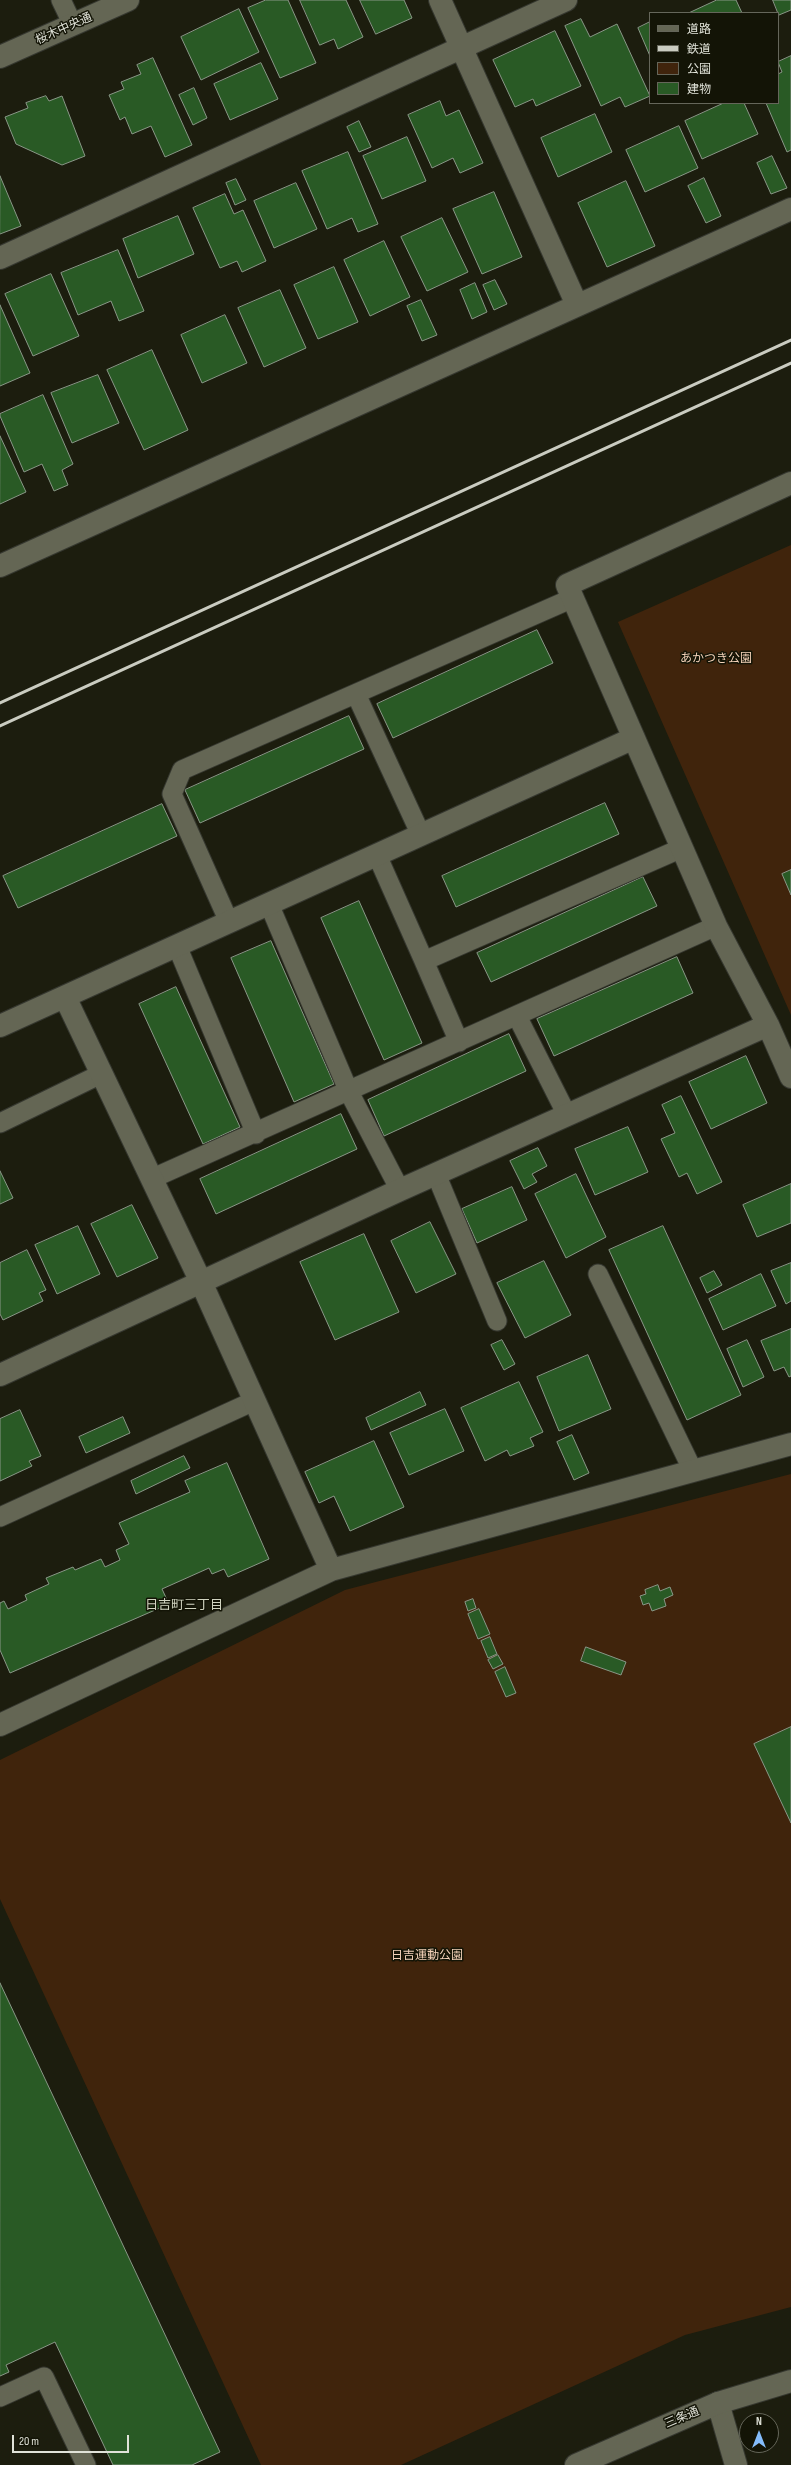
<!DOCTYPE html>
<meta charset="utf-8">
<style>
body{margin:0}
#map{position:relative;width:791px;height:2465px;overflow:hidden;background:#1c1d0e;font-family:"Sofia Sans Condensed","Noto Sans JP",sans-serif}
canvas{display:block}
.legend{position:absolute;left:649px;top:12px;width:130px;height:92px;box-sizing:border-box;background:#131406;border:1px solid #65665a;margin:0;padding:5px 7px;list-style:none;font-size:12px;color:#e0e2d8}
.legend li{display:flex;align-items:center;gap:8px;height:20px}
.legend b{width:20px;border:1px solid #65665a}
.north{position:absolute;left:739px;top:2413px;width:40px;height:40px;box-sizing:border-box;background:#131406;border:1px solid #65665a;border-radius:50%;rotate:0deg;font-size:11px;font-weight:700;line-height:16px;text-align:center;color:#e0e2d8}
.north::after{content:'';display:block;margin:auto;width:14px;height:18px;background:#84bcfb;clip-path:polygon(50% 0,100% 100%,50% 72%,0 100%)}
.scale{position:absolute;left:12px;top:2435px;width:117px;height:18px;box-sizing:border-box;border:2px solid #e0e2d8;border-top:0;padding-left:5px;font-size:12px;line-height:14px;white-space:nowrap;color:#e0e2d8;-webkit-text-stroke:3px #131406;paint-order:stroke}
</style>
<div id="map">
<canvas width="791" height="2465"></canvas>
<ul class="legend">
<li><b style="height:5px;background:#646654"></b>道路</li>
<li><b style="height:5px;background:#caccc1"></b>鉄道</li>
<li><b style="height:11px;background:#40240c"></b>公園</li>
<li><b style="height:11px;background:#295a25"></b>建物</li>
</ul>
<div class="north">N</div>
<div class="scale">20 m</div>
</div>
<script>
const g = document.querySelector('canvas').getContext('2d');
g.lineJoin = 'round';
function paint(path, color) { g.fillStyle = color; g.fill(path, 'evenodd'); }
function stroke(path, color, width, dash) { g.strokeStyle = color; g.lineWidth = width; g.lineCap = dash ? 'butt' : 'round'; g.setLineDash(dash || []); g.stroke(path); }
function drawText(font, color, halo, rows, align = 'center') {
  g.font = font + ' "Sofia Sans Condensed","Noto Sans JP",sans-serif'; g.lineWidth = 3; g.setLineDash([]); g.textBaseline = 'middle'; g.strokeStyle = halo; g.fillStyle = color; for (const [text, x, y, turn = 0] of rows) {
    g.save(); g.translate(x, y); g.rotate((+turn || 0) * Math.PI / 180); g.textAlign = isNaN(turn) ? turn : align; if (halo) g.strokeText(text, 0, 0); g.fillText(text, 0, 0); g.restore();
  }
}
const green = new Path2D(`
 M791 545V1015L618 622Z
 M791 1474V2307L685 2335 401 2465H261L0 1899V1760L345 1590Z`);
const building = new Path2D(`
 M266 0H288L316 63 280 78 248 8Z
 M300 0H346L363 37 338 49 334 39 320 45Z
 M360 0H404L412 18 376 34Z
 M717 0H736L742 13H689Z
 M773 0H791V10L779 15Z
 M239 9 259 52 201 80 181 37Z
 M581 19 590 37 617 24 650 96 625 107 620 97 601 106 565 26Z
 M650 22V56L638 28Z
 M555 31 581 86 536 106 533 99 515 107 493 60Z
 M791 56V150L787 152 766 103H778V74L782 72 778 62Z
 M153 58 192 145 165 157 151 126 132 134 125 117 120 120 109 95 124 89 121 82 141 74 137 65Z
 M261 63 278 99 230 120 214 84Z
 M194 88 207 118 193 125 179 95Z
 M46 96 49 101 62 96 85 156 62 165 16 144 5 117 28 108 26 103Z
 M440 101 446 116 459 110 483 163 460 173 453 158 432 168 408 115Z
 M724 103H744L758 134 702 159 685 121Z
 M595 114 612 152 558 177 541 138Z
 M359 121 371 147 359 152 347 127Z
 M679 126 698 168 645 192 626 150Z
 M407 137 426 181 382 199 363 156Z
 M348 152 378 224 358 232 352 218 327 229 302 171Z
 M772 156 787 188 771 194 757 163Z
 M0 176 21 226 0 234Z
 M704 178 721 216 706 223 688 186Z
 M236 179 246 200 235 205 226 183Z
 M626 181 655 246 607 267 578 203Z
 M296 183 317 229 274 248 254 201Z
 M494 192 522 257 482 274 453 209Z
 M225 194 234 214 243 210 266 261 242 272 237 261 220 268 193 208Z
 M178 216 194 254 138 278 123 239Z
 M442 218 468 272 427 291 401 237Z
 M384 241 410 297 370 316 344 260Z
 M118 250 144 311 119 321 111 301 78 315 61 273Z
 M334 267 358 322 318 339 294 285Z
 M51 274 79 336 33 356 5 294Z
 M495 280 507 304 494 310 483 285Z
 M475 283 487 312 472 319 460 290Z
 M280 290 306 348 264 367 238 308Z
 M421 300 437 335 422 341 407 306Z
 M0 305 30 373 0 386Z
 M225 315 247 363 202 383 181 335Z
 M152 350 188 430 144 450 107 370Z
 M98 375 119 423 72 443 51 393Z
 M43 395 73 464 62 470 68 485 54 491 42 464 24 472 0 416V414Z
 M0 436 26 492 0 504Z
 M537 630 553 663 393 738 377 704Z
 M349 716 364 749 200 823 185 790Z
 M605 803 619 834 456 907 442 876Z
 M162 804 177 836 18 908 3 876Z
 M791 870V895L782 874Z
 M643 877 657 906 491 982 477 953Z
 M359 901 422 1043 384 1060 321 918Z
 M271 941 334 1084 294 1102 231 958Z
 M677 957 693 993 554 1056 537 1019Z
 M176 987 240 1127 203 1144 139 1004Z
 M509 1034 526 1071 384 1136 368 1100Z
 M746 1056 767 1103 711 1129 689 1082Z
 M681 1096 722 1182 697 1194 687 1173 679 1177 661 1139 675 1133 662 1105Z
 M341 1114 357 1149 216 1214 200 1179Z
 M628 1127 648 1172 595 1195 575 1149Z
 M538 1148 547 1166 532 1174 537 1182 524 1189 510 1161Z
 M0 1171 13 1198 0 1204Z
 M576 1174 606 1237 566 1258 535 1194Z
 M791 1184V1223L757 1237 743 1205Z
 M512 1187 527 1220 477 1243 462 1209Z
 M132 1205 158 1258 117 1277 91 1224Z
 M430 1222 456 1274 416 1293 391 1241Z
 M78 1226 100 1274 57 1294 35 1245Z
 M663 1226 741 1395 687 1420 609 1250Z
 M364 1234 399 1312 335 1340 300 1262Z
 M27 1250 46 1290 39 1293 43 1301 3 1320 0 1314V1263Z
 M544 1261 571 1315 525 1338 497 1283Z
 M791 1263V1301L786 1304 771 1271Z
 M714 1271 722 1285 707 1293 700 1278Z
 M761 1274 776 1306 723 1330 709 1299Z
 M791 1329V1376L789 1377 784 1367 774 1371 761 1341Z
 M502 1340 515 1364 504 1370 491 1345Z
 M747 1340 764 1377 743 1387 727 1349Z
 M588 1355 611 1409 559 1431 537 1377Z
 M519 1382 543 1432 530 1438 534 1446 510 1456 507 1450 485 1461 461 1408Z
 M420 1392 426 1405 371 1430 366 1418Z
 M445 1409 464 1451 409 1475 390 1433Z
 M20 1410 41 1456 29 1461 32 1466 0 1481V1419Z
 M123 1417 130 1433 86 1453 79 1437Z
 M572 1435 589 1473 574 1480 557 1442Z
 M374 1441 404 1507 350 1531 334 1496 319 1503 305 1472Z
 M184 1456 190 1468 136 1494 131 1481Z
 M227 1463 269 1559 228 1577 224 1569 212 1574 209 1568 162 1589 169 1604 10 1673 0 1650V1603L4 1601 8 1609 27 1600 25 1595 49 1584 46 1578 73 1567 75 1570 101 1559 105 1567 120 1560 116 1550 129 1544 119 1523 190 1492 185 1481Z
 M658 1585 660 1591 670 1587 673 1595 664 1599 666 1606 652 1611 649 1603 643 1605 640 1596 646 1594 645 1590Z
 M473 1599 476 1608 468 1611 465 1602Z
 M479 1609 490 1634 478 1639 468 1614Z
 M490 1637 497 1654 488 1658 481 1641Z
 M586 1647 626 1662 621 1675 581 1661Z
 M498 1655 503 1664 493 1669 488 1660Z
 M505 1667 516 1693 506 1697 495 1672Z
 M791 1727V1823L754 1744Z
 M0 1983 220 2452 192 2465H113L55 2342 6 2365 9 2372 0 2376Z`);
const service = new Path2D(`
 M61 0 73 25
 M356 694 421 835
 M377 855 424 961
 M269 904 349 1092 400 1190
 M229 922 172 794 182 770 573 598
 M177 946 256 1134
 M517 1016 567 1115
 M459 1042 424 961 682 848
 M0 1123 101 1074
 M436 1174 497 1321
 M151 1179 716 926
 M598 1274 693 1471
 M0 1517 254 1401
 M0 2397 44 2377 86 2465`);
const minor = new Path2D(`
 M440 0 577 305
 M0 258 566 0
 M791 483 567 585 716 926 768 1025 791 1077
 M0 566 791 209
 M65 997 201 1282 331 1570
 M0 1026 634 738
 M0 1375 400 1190 768 1025
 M0 1725 331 1570 791 1444
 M718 2403 736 2465`);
const tertiary = new Path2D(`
 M0 57 128 0
 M576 2465 718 2403 791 2381`);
const rail = new Path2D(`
 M0 703 791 340
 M0 726 791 363`);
const streetNames = [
 ["桜木中央通",64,29,-24],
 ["三条通",682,2418,-23]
];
const parkNames = [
 ["あかつき公園",716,659],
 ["日吉運動公園",427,1956]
];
const neighbourhoodNames = [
 ["日吉町三丁目",184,1606]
];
paint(green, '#40240c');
paint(building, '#295a25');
stroke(building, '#899787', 1);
stroke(service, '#363830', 21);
stroke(minor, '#363830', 24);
stroke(tertiary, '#363830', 24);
stroke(service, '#646654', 19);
stroke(minor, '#646654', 22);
stroke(tertiary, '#646654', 22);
stroke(rail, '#caccc1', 3);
drawText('12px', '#e0e2d8', '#131406', streetNames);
drawText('12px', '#f4d2b9', '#131406', parkNames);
drawText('13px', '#d1d4c0', '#131406', neighbourhoodNames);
</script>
